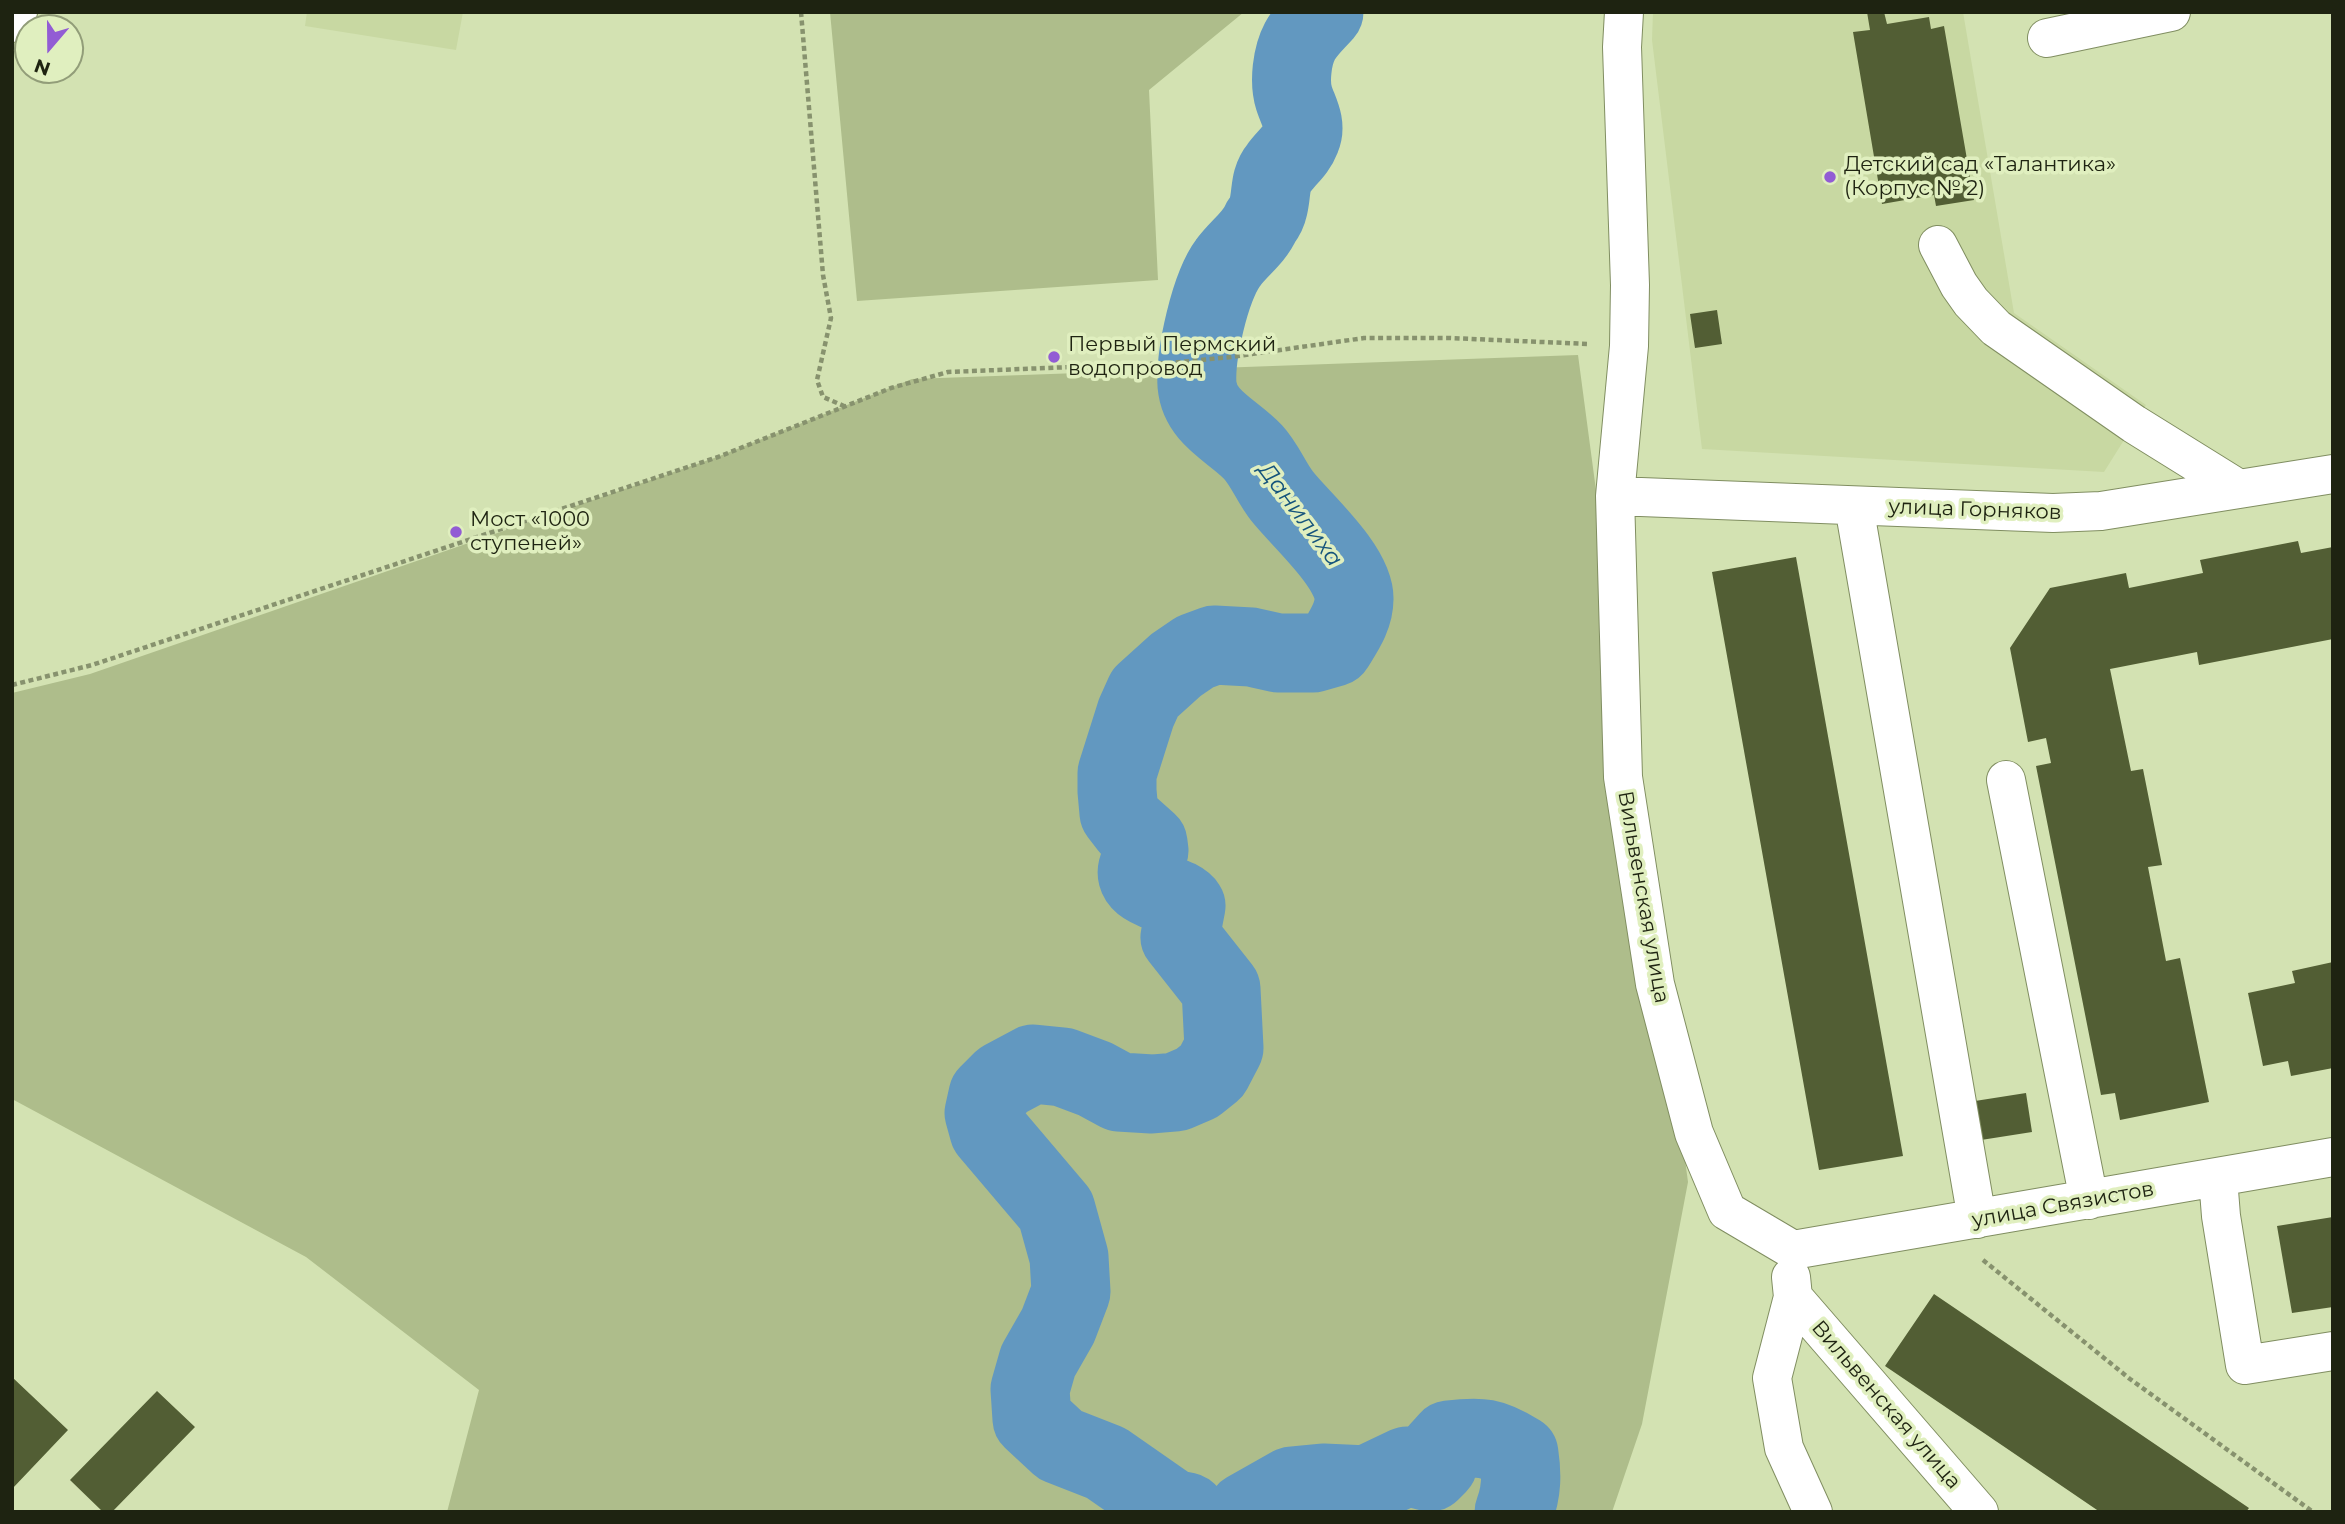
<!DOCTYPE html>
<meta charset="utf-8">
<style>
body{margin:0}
#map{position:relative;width:2345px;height:1524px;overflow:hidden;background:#d3e2b2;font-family:Montserrat,sans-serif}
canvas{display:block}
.frame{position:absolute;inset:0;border:14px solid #1e2311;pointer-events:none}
.north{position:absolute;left:14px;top:14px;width:70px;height:70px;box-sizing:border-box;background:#e0efbf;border:2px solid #929d79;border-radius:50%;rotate:200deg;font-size:19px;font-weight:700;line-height:28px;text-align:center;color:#1e2311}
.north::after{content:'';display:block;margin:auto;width:24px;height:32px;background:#925cd4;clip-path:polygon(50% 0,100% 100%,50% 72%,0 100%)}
</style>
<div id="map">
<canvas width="2345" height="1524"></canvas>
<div class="frame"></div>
<div class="north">N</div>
</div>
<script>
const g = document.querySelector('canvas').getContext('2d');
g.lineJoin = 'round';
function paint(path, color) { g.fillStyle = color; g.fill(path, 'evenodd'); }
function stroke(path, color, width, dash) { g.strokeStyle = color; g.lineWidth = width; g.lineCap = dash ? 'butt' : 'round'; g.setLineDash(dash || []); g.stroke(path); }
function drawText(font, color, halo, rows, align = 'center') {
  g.font = font + ' Montserrat,sans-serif'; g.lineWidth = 7; g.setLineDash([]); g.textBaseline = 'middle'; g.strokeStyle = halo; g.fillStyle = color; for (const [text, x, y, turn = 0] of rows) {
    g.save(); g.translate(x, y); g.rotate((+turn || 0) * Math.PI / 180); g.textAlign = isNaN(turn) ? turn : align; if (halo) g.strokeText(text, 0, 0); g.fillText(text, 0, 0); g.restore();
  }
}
const built = new Path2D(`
 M307 12H463L456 50 305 26Z
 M1653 12H1963L2014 313 2146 405 2104 472 1702 449 1652 40Z`);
const green = new Path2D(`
 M830 12H1244L1149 90 1158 280 857 301Z
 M1578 355 1688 1182 1642 1424 1612 1512H447L479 1390 306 1257 12 1099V693L90 674 717 457 912 379Z`);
const river = new Path2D(`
 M1187 1512 1172 1509 1106 1463 1060 1445 1032 1419 1030 1389 1038 1361 1058 1326 1071 1292 1069 1257 1056 1210 989 1131 984 1113 988 1095 1003 1080 1033 1064 1063 1067 1095 1079 1119 1092 1152 1094 1176 1092 1197 1083 1212 1071 1224 1048 1221 989 1180 937 1186 906C1177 892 1127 891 1139 865 1141 860 1147 856 1149 851L1148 843 1129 826 1119 813 1117 791V773L1136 713 1145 693 1176 665 1195 652 1214 645 1251 647 1278 653H1313L1334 647C1343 632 1354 617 1354 599 1355 567 1300 519 1282 496 1271 482 1265 465 1253 452 1232 430 1200 418 1197 385 1195 355 1210 287 1228 263 1238 249 1254 238 1261 222 1264 218 1267 213 1268 208 1272 194 1269 180 1279 168 1287 157 1296 151 1301 138 1307 124 1298 111 1294 98 1289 82 1292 56 1300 41 1306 30 1316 21 1324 12
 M1246 1512 1292 1486 1323 1483 1367 1485 1407 1466 1430 1472 1438 1464 1439 1451 1449 1440C1481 1436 1492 1437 1519 1454 1522 1474 1522 1492 1514 1512`);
const building = new Path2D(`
 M1867 12H1884L1887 24 1929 17 1931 29 1944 26 1974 200 1936 206 1934 195 1882 204 1853 32 1870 30Z
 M1717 310 1722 344 1695 348 1690 314Z
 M2298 541 2301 553 2333 547V639L2199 665 2197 652 2110 669 2131 771 2143 769 2162 865 2148 867 2166 961 2180 958 2209 1102 2120 1120 2115 1093 2101 1095 2036 766 2051 763 2046 738 2028 742 2010 648 2050 588 2126 573 2129 588 2203 573 2200 560Z
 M1796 557 1903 1156 1819 1170 1712 572Z
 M2333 962V1068L2291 1076 2288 1061 2263 1066 2248 993 2295 983 2292 971Z
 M2026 1093 2032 1132 1981 1140 1975 1101Z
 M2333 1217V1307L2292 1313 2277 1226Z
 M1934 1294 2249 1508 2246 1512H2100L2009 1450 1885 1366Z
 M12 1377 68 1430 12 1489Z
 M157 1391 195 1427 112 1512H103L70 1480Z`);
const path = new Path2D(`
 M801 12 823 275 831 318 817 380 823 397 844 406
 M12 685 92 665 718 457 891 388 948 372 1170 363 1231 357 1364 338H1449L1589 344
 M1983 1260 2130 1379 2313 1512`);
const minor = new Path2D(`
 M1624 12 1622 47 1630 285 1629 346 1615 496 1623 777 1655 984 1694 1133 1727 1211 1793 1250
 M12 23 18 12
 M2047 38 2171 12
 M1938 245 1959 285 1971 302 1996 328 2134 424 2237 488
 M1615 496 2053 513 2101 511 2333 474
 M1854 506 1977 1219
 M2006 780 2089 1200
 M2218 1178 2221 1216 2245 1365 2333 1351
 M1793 1250 2333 1157
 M1791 1277 1793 1297 1772 1378 1784 1448 1813 1512
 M1793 1297 1979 1512`);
const markers = [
 [1830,177,7,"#925cd4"],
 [1054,357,7,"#925cd4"],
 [456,532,7,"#925cd4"]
];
const poiNames = [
 ["Детский сад «Талантика»",1844,165],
 ["(Корпус № 2)",1844,189],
 ["Первый Пермский",1068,345],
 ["водопровод",1068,369],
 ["Мост «1000",470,520],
 ["ступеней»",470,544]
];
const streetNames = [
 ["улица Горняков",1975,510,2],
 ["Вильвенская улица",1643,897,80],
 ["улица Связистов",2063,1205,-10],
 ["Вильвенская улица",1886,1405,49]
];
const waterNames = [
 ["Данилиха",1300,515,53]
];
paint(built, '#c8d8a2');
paint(green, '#aebd8b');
stroke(river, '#6298c0', 79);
paint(building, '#525e34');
stroke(minor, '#808e61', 40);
stroke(path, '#87926e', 4.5, [5, 3.5]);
stroke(minor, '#fff', 38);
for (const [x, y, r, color] of markers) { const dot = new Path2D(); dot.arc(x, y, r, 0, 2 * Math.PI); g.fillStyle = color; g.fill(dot); stroke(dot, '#e0efbf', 2.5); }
drawText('21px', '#1e2311', '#e0efbf', poiNames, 'left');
drawText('21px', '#1e2311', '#e0efbf', streetNames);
drawText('italic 23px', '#15547c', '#e0efbf', waterNames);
</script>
